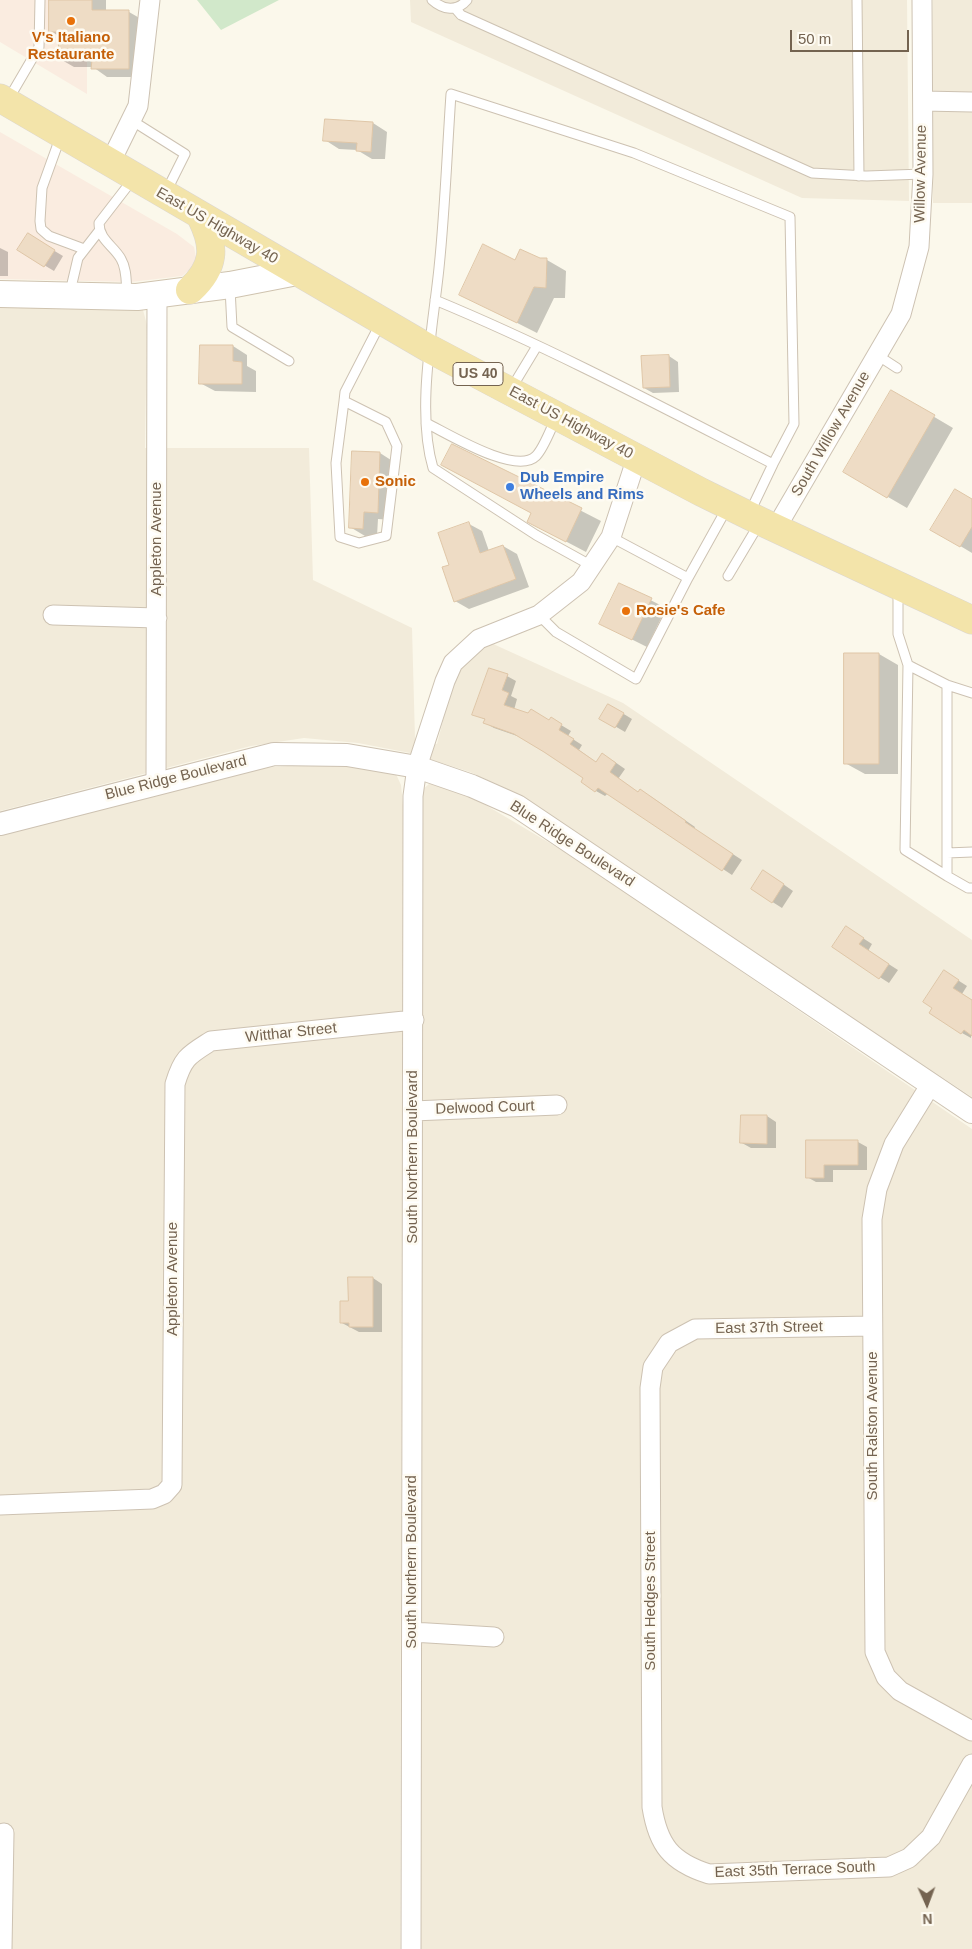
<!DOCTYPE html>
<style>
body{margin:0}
#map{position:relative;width:972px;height:1949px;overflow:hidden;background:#fbf8eb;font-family:Arial,sans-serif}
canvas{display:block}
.north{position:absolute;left:902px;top:1879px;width:50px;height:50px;-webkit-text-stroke:4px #fefbf2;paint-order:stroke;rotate:178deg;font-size:14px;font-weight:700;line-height:20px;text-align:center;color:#746350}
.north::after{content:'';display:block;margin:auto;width:18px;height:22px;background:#746350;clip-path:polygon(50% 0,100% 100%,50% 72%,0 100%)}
.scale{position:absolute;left:790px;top:30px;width:119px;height:22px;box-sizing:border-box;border:2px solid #746350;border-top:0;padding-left:6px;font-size:15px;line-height:18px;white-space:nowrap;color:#746350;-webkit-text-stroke:4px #fefbf2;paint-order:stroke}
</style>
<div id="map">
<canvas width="972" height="1949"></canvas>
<div class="north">N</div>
<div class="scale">50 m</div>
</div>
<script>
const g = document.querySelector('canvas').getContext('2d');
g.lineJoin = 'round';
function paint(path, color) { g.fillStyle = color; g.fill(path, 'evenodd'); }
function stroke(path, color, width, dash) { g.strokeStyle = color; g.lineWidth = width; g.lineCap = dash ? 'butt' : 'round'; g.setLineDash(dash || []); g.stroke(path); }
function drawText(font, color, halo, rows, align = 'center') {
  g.font = font + ' Arial,sans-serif'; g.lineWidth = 5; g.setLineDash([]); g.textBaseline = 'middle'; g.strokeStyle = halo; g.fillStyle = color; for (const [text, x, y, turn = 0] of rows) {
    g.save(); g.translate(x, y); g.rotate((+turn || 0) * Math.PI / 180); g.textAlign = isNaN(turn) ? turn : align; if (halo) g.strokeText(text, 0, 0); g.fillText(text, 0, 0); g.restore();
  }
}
const residential = new Path2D(`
 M410 0H907L909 201 802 198 411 22Z
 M933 0H972V203H933Z
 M0 303 134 305 143 310 147 325 145 448H309L313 580 412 628 415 739 437 744 454 678 467 659 491 643 623 703 972 940V1097L506 789 470 772 410 753 358 743 304 738 251 746 0 811Z
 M317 764 383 767 395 772 401 785 403 805 400 1949H0V834L205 779 273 767Z
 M429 784H439L467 794 575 858 972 1129V1949H417L421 791Z`);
const commercial = new Path2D(`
 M0 0H87V94L0 42Z
 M0 132 177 234 194 247 197 263 182 276 131 282 0 279Z`);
const green = new Path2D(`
 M197 0H279L221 30Z`);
const shadow = new Path2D(`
 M51 0H106V12H129L143 20V77H107L93 67H74L60 59V37L51 31Z
 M373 123 387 132 385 159H372L357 150 339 149 325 140Z
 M28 235 63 256 54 271 19 250Z
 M0 248 8 252V276H0Z
 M540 259 547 260 566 271 565 298H554L537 333 460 294 516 262Z
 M201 346H233L247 355V366L256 371V392L215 391 200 383Z
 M669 356 678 362 679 392 653 393 644 388Z
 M892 392 953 428 907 508 845 472Z
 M453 445 601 521 586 552 548 532 532 513Z
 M354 452 380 453 394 462 392 520 378 519 377 536H365L350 527Z
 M972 501V553L932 529Z
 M469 524 482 531 489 551 503 546 517 554 529 587 469 609 455 601 450 565Z
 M619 584 666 608 647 647 601 624Z
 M879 654 898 665V774H865L845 763Z
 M507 676 516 681 511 696 517 699 514 710 549 721 551 719 571 731 568 736 582 745 579 750 597 763 612 760 625 769 618 779 639 793 650 796 695 827 694 829 742 860 732 875 608 793 605 796 596 791 583 782 585 778 523 738 494 728 485 723 486 720 474 714Z
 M609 705 632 719 625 732 601 718Z
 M773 877 793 891 782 908 752 889Z
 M855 933 872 944 868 951 898 970 889 983 833 947Z
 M945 972 967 986 962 994 972 1000 971 1038 962 1033Z
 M767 1116 776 1122V1148H751L742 1143Z
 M807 1142H858L867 1147V1170H833V1182H816L807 1177Z
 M373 1278 382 1284V1332H359L342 1323 349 1303Z`);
const building = new Path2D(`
 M49 0H92V10H129V69H91L92 60H59L58 32H49Z
 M325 119 373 122 371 152 356 151 357 143 323 141Z
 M28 233 55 250 44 267 17 250Z
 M483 244 515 260 520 249 540 258H547L546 288 534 287 517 323 459 295Z
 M200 345H233V361L242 362V384H199Z
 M669 355 670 387 643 388 641 356Z
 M891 390 935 415 887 498 843 472Z
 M452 444 582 508 566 542 527 522 531 513 441 465Z
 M352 451 380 452 378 513 364 512 363 529 349 528Z
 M955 489 972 499V527L960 547 930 530Z
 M469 522 480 553 503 545 516 579 454 602 442 567 449 565 438 533Z
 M619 583 652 598 632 640 599 624Z
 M844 653H879V764H844Z
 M489 668 508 674 502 690 509 693 504 705 528 713 531 709 549 720 551 717 562 724 559 730 574 739 570 744 596 762 602 753 616 763 610 772 638 792 640 789 686 821 685 822 733 854 722 871 598 788 595 792 581 782 583 778 544 752 514 734 483 723 485 719 472 715Z
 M608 704 624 713 615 728 599 719Z
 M763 870 784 884 772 903 751 889Z
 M846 926 864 938 859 944 889 964 879 979 832 947Z
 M944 970 959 980 953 988 972 1000V1036L964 1030 961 1034 929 1013 932 1008 923 1002Z
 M741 1115H767V1144L740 1143Z
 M806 1140H858V1165H824V1178H806Z
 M348 1277H373V1327H349V1323H340V1301H348Z`);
const service = new Path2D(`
 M432 0C443 10 457 12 467 0
 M857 0 859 176
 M455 8 461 15 812 173 867 176 923 174
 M8 100 39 47 40 0
 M131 120 185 154 166 192
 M60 138 42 188 40 221 41 229 49 236 84 249
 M230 288 232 327 289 361
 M70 292 78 258 99 231
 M127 294C126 282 127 269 121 259 114 246 99 240 99 223L133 179
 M435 300C551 348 662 407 773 464
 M877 355 897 368
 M511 389 537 346
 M344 401 386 422 397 446 386 536 359 543 340 537 336 463 344 401 345 392 380 324
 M426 423C447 433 516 476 536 456 544 448 551 428 556 418
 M611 537 688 578
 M592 566 536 535 433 468C416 411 433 327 439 268 445 210 447 152 451 94L634 153 790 217 794 424 773 464 750 512
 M728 576 759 524
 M898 590V634L908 665 905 850 947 876V685
 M539 615 556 632 636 679 688 578 727 508
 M908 665 947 685 972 693
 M947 853 972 852
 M947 876 968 888H972`);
const minor = new Path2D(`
 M923 101 972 102
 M110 163 138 106 150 0
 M776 528 901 314 919 247 923 174 922 0
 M53 615 157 618
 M156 783 157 295
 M931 1084 894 1144 877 1189 872 1219 875 1652 886 1677 900 1691 972 1731
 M413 1111 557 1105
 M872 1326 695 1329 669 1343 653 1367 650 1388 652 1807C658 1845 671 1862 709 1874L889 1867 909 1858 931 1837 972 1764
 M0 1505 152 1499 164 1494 172 1485 175 1084C183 1057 189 1055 211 1041L414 1020
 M412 1632 494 1637
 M2 1949 4 1833
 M411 1949 413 796 417 767 445 681 453 663 479 639 539 615 581 582 611 537 637 457`);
const tertiary = new Path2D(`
 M0 824 274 754 347 755 417 767 472 786 517 806 972 1112`);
const secondary = new Path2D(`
 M0 294 137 297 230 285 297 272`);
const primary = new Path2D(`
 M0 98 430 349 701 492 760 521 972 620
 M190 290C215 267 216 247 201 217`);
const markers = [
 [71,21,5,"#e8710a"],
 [365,482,5,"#e8710a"],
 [510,487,5,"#3f7fe0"],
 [626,611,5,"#e8710a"]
];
const shields = [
 [478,374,50]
];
const shieldNames = [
 ["US 40",478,374]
];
const foodNames = [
 ["V's Italiano",71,38,"center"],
 ["Restaurante",71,55,"center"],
 ["Sonic",375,482],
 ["Rosie's Cafe",636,611]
];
const streetNames = [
 ["Willow Avenue",921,174,-89],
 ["East US Highway 40",217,226,30],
 ["East US Highway 40",571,423,28],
 ["South Willow Avenue",831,434,-60],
 ["Appleton Avenue",157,539,-90],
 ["Blue Ridge Boulevard",176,778,-14],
 ["Blue Ridge Boulevard",572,844,33],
 ["Witthar Street",291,1033,-6],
 ["Delwood Court",485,1108,-2],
 ["South Northern Boulevard",413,1157,-90],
 ["Appleton Avenue",173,1279,-90],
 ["East 37th Street",769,1328,-1],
 ["South Ralston Avenue",873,1426,-90],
 ["South Northern Boulevard",412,1562,-90],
 ["South Hedges Street",651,1601,-90],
 ["East 35th Terrace South",795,1870,-2]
];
const shopNames = [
 ["Dub Empire",520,478],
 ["Wheels and Rims",520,495]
];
paint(residential, '#f2ebda');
paint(commercial, '#faece0');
paint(green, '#d1e8ca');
paint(shadow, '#0003');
paint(building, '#eedcc5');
stroke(building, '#dfc6a7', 1);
stroke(service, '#cdc2b2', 11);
stroke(minor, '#cdc2b2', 21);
stroke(tertiary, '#cdc2b2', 24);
stroke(secondary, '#cfc3af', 28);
stroke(primary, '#dbd6d2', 29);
stroke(service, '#fff', 9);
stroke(minor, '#fff', 19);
stroke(tertiary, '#fff', 22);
stroke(secondary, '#fff', 26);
stroke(primary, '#f3e4aa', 28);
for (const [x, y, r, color] of markers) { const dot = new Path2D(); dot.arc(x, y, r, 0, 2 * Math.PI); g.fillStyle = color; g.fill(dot); stroke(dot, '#fefbf2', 2); }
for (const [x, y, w] of shields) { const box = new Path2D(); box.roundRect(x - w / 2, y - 11.5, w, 23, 4); g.fillStyle = '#fefbf2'; g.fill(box); stroke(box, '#746350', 1); }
drawText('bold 14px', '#746350', null, shieldNames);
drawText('bold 15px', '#c56008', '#fefbf2', foodNames, 'left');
drawText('15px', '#746350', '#fefbf2', streetNames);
drawText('bold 15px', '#366cbe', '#fefbf2', shopNames, 'left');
</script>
